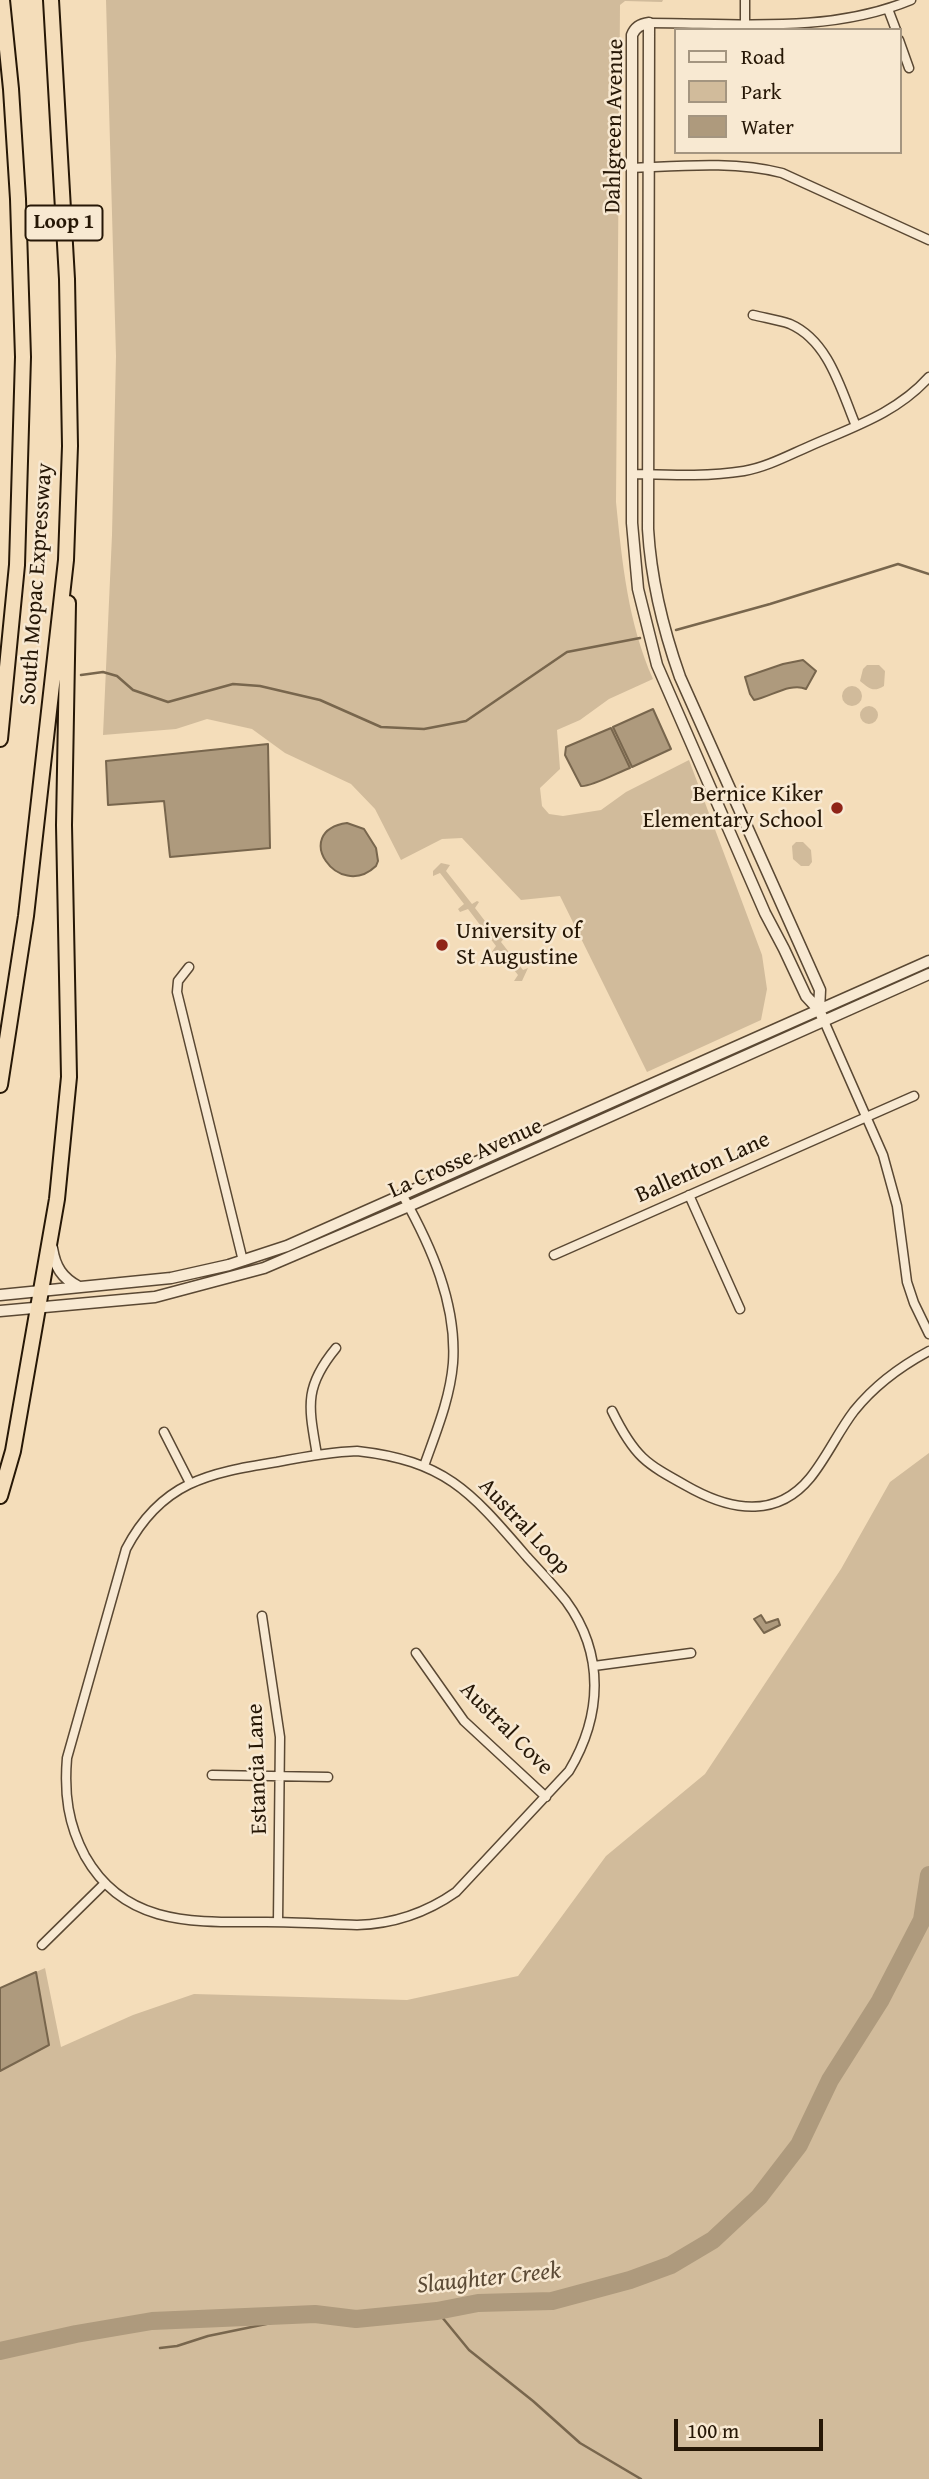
<!DOCTYPE html>
<style>
body{margin:0}
#map{position:relative;width:929px;height:2479px;overflow:hidden;background:#f4ddba;font-family:"Gentium Book Plus",serif}
canvas{display:block}
.legend{position:absolute;left:674px;top:28px;width:228px;height:126px;box-sizing:border-box;background:#f8e9d2;border:2px solid #a49580;margin:0;padding:9px 12px;list-style:none;font-size:21px;color:#261706}
.legend li{display:flex;align-items:center;gap:14px;height:35px}
.legend b{width:35px;border:2px solid #a49580}
.scale{position:absolute;left:674px;top:2419px;width:149px;height:32px;box-sizing:border-box;border:4px solid #261706;border-top:0;padding-left:9px;font-size:21px;line-height:24px;white-space:nowrap;color:#261706;-webkit-text-stroke:5px #f8e9d2;paint-order:stroke}
</style>
<div id="map">
<canvas width="929" height="2479"></canvas>
<ul class="legend">
<li><b style="height:9px;background:#f8e9d2"></b>Road</li>
<li><b style="height:19px;background:#d1bb9b"></b>Park</li>
<li><b style="height:19px;background:#ae9a7d"></b>Water</li>
</ul>
<div class="scale">100 m</div>
</div>
<script>
const g = document.querySelector('canvas').getContext('2d');
g.lineJoin = 'round';
function paint(path, color) { g.fillStyle = color; g.fill(path, 'evenodd'); }
function stroke(path, color, width, dash) { g.strokeStyle = color; g.lineWidth = width; g.lineCap = dash ? 'butt' : 'round'; g.setLineDash(dash || []); g.stroke(path); }
function drawText(font, color, halo, rows, align = 'center') {
  g.font = font + ' "Gentium Book Plus",serif'; g.lineWidth = 5; g.setLineDash([]); g.textBaseline = 'middle'; g.strokeStyle = halo; g.fillStyle = color; for (const [text, x, y, turn = 0] of rows) {
    g.save(); g.translate(x, y); g.rotate((+turn || 0) * Math.PI / 180); g.textAlign = isNaN(turn) ? turn : align; if (halo) g.strokeText(text, 0, 0); g.fillText(text, 0, 0); g.restore();
  }
}
const green = new Path2D(`
 M106 0H663L662 2 625 1 620 5 616 502C622 562 628 623 653 679L609 699 580 720 557 730 560 769 540 788 542 806 549 814 563 816 601 810 626 792 689 760 762 955 767 989 761 1020 647 1072 560 896 521 900 462 838 442 839 401 860 375 809 351 784 285 753 252 729 207 719 176 729 103 735 112 535 116 356Z
 M867 665H879L885 671 884 686C873 693 869 688 860 681L863 669Z
 M842 696a10 10 0 1 1 20 0a10 10 0 1 1-20 0Z
 M860 715a9 9 0 1 1 18 0a9 9 0 1 1-18 0Z
 M796 842H803L811 850 812 862 809 866H801L793 859 792 846Z
 M441 863 450 865 446 871 472 904 477 901 479 902 475 908 498 938 505 937 501 942 523 970 528 968 522 981H514L518 975 499 951 491 953 496 946 468 909 460 912 458 909 464 904 440 873 433 876V871Z
 M929 1453V2479H0V1988L45 1968 61 2047 133 2015 194 1994 407 2000 518 1976 606 1856 705 1774 841 1569 890 1482Z`);
const water = new Path2D(`
 M803 660 816 671 806 689C791 682 770 697 754 700L750 694 745 677 783 664Z
 M653 709 671 749 632 767 613 727Z
 M611 728 630 768C619 772 589 788 581 786L565 755 566 747Z
 M268 744 270 848 170 857 164 801 108 805 106 761Z
 M347 823 364 829 376 848 378 861 376 866C338 902 290 831 347 823Z
 M761 1615 766 1623 778 1619 780 1625 764 1633 754 1619Z
 M36 1972 49 2045 0 2071V1988Z`);
const stream = new Path2D(`
 M676 630 770 604 898 564 929 574
 M81 675 103 672 117 676 133 690 168 702 233 684 260 686 320 700 381 727 424 729 466 721 567 652 640 638
 M437 2311 469 2350 533 2401 580 2443 641 2479
 M160 2348 177 2346 208 2336 271 2323 273 2315`);
const river = new Path2D(`
 M0 2351 76 2334 152 2321 315 2314 356 2319 437 2311 478 2303 552 2301 630 2280 671 2265 713 2240 759 2197 799 2145 830 2080 880 2001 922 1920 929 1875`);
const minor = new Path2D(`
 M745 0V23
 M888 9 896 30
 M649 23C737 23 829 34 911 0
 M899 40 909 68
 M632 168C681 166 734 161 782 173L929 240
 M753 315C765 318 778 320 790 324 829 341 841 390 856 426
 M632 474C669 475 707 477 744 471 767 467 789 455 810 446 853 427 897 413 929 377
 M189 967 178 981 177 992 243 1261
 M824 1021 883 1155 897 1206 907 1282 914 1303 929 1334
 M689 1195 740 1309
 M403 1196C431 1246 457 1304 453 1363 450 1399 436 1432 424 1466
 M554 1255 914 1096
 M612 1411C636 1460 647 1464 694 1490 734 1511 778 1517 810 1478 827 1457 838 1432 854 1411 874 1386 901 1366 929 1351
 M164 1432 190 1483
 M357 1451C446 1461 471 1492 527 1557 540 1571 554 1586 566 1601 605 1654 602 1716 569 1771L456 1892C426 1913 394 1924 357 1925 327 1924 296 1922 266 1922 195 1922 125 1927 85 1856 68 1824 64 1794 67 1758L126 1549C161 1482 208 1473 277 1462 303 1457 330 1452 357 1451Z
 M317 1455C309 1407 303 1388 336 1348
 M262 1616 280 1737 278 1922
 M416 1653 464 1721 546 1797
 M594 1666 691 1653
 M212 1775 328 1777
 M42 1945 105 1883`);
const tertiary = new Path2D(`
 M819 1010 820 990 680 677C663 629 651 580 648 529L649 23C641 24 635 27 632 35V523L638 589 657 665 765 913 784 949 806 996 819 1010 824 1021
 M52 1248C55 1267 62 1278 79 1287
 M0 1295 171 1278 229 1265 287 1246 929 961
 M0 1311 155 1297 264 1268 409 1206 929 974`);
const motorway = new Path2D(`
 M0 739 17 565 23 357 18 199 11 89 2 0
 M0 1085 26 916 66 560 70 446 67 279 51 0
 M0 1496 13 1451 57 1199 69 1077 64 825 68 603`);
const markers = [
 [837,808,7,"#8f2418"],
 [442,945,7,"#8f2418"]
];
const shields = [
 [64,223,77]
];
const shieldNames = [
 ["Loop 1",64,223]
];
const streetNames = [
 ["Dahlgreen Avenue",615,126,-89],
 ["South Mopac Expressway",37,584,-86],
 ["La Crosse Avenue",466,1159,-24],
 ["Ballenton Lane",703,1168,-24],
 ["Austral Loop",524,1527,47],
 ["Austral Cove",506,1729,45],
 ["Estancia Lane",258,1769,-92]
];
const poiNames = [
 ["Bernice Kiker",823,795],
 ["Elementary School",823,821],
 ["University of",456,932,"left"],
 ["St Augustine",456,958,"left"]
];
const waterNames = [
 ["Slaughter Creek",489,2279,-6]
];
paint(green, '#d1bb9b');
paint(water, '#ae9a7d');
stroke(water, '#78664d', 2);
stroke(stream, '#78664d', 2.5);
stroke(river, '#ae9a7d', 18);
stroke(minor, '#5a4833', 11);
stroke(tertiary, '#5a4833', 13);
stroke(motorway, '#261706', 18);
stroke(minor, '#f8e9d2', 8);
stroke(tertiary, '#f8e9d2', 10);
stroke(motorway, '#f4ddba', 14);
for (const [x, y, r, color] of markers) { const dot = new Path2D(); dot.arc(x, y, r, 0, 2 * Math.PI); g.fillStyle = color; g.fill(dot); stroke(dot, '#f8e9d2', 2.5); }
for (const [x, y, w] of shields) { const box = new Path2D(); box.roundRect(x - w / 2, y - 17.5, w, 35, 5); g.fillStyle = '#f8e9d2'; g.fill(box); stroke(box, '#261706', 2); }
drawText('bold 21px', '#261706', null, shieldNames);
drawText('23px', '#261706', '#f8e9d2', streetNames);
drawText('23px', '#261706', '#f8e9d2', poiNames, 'right');
drawText('italic 24px', '#5c4b36', '#f8e9d2', waterNames);
</script>
